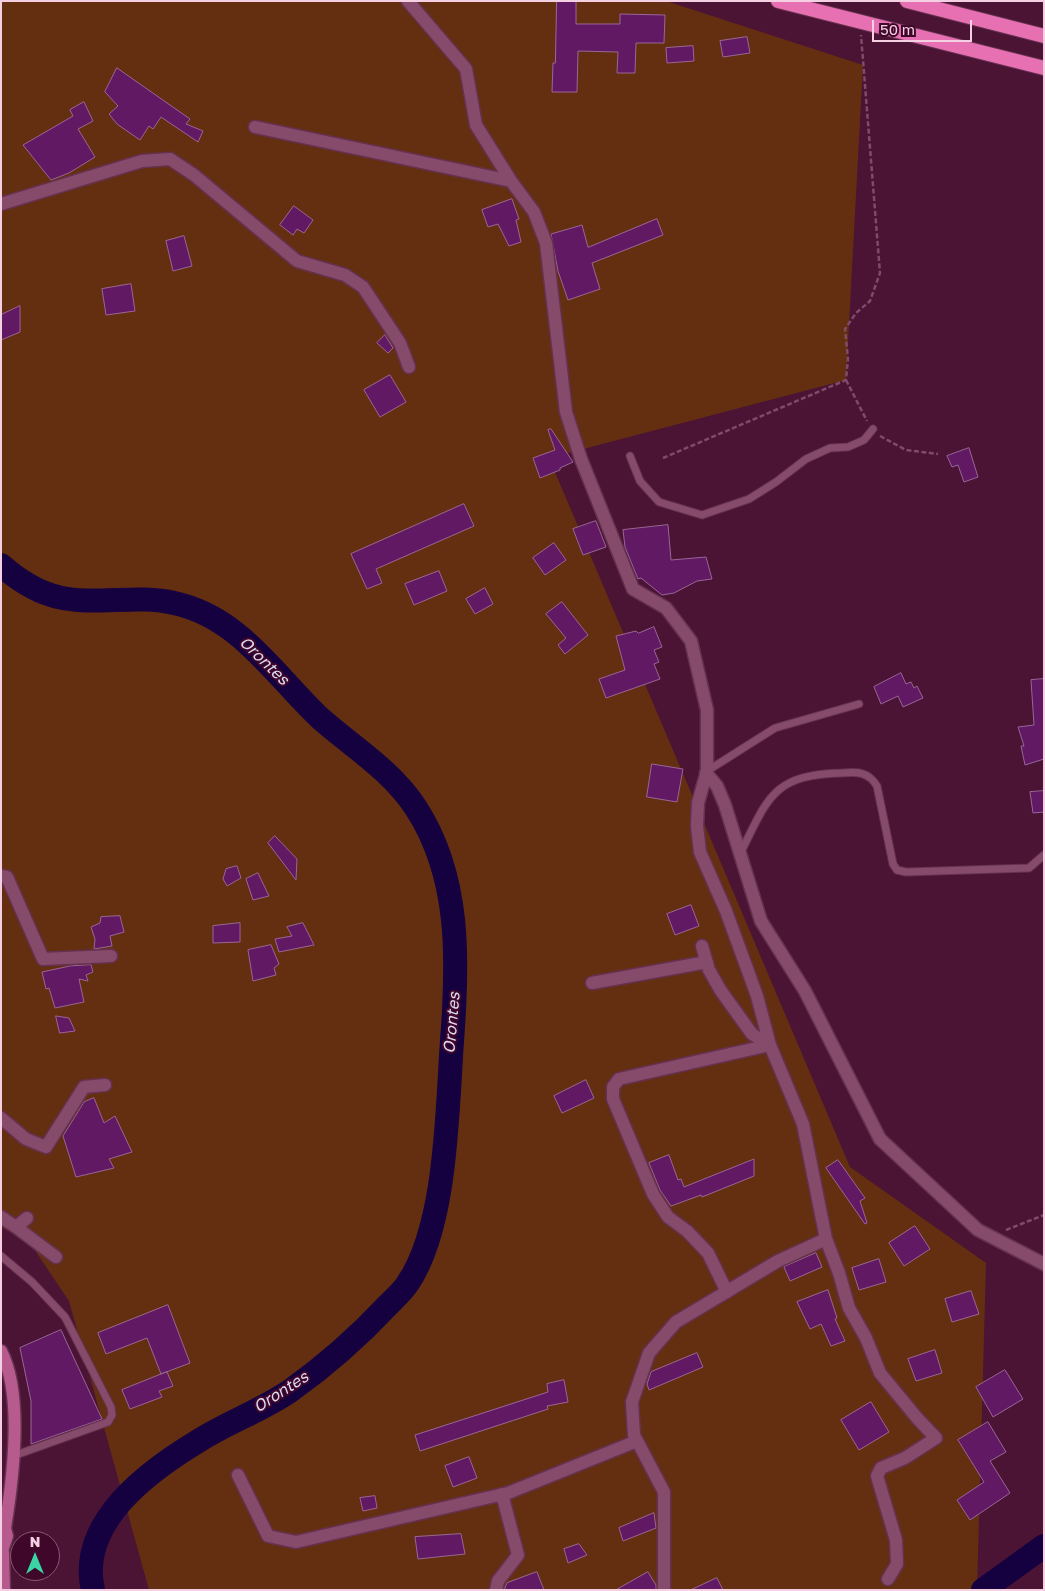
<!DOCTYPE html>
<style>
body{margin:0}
#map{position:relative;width:1045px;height:1591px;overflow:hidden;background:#4b1334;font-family:"Golos Text",sans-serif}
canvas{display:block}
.frame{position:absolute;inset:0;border:2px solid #f5d0e2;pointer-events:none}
.north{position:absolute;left:10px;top:1531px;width:50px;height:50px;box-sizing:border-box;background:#3f072a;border:1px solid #885774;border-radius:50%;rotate:0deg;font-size:14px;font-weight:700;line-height:20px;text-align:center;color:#f5d0e2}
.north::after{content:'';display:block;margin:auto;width:18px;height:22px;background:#3ad4a5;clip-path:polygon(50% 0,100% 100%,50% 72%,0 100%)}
.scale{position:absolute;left:872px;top:20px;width:100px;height:22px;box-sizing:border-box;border:2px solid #f5d0e2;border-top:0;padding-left:6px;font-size:15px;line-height:18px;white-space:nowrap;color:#f5d0e2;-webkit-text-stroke:4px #3f072a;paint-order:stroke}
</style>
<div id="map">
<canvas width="1045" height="1591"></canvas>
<div class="frame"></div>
<div class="north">N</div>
<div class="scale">50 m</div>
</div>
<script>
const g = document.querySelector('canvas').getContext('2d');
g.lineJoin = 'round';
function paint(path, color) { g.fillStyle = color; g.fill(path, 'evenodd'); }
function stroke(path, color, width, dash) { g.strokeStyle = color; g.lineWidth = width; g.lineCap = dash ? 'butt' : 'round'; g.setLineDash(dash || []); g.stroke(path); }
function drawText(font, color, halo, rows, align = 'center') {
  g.font = font + ' "Golos Text",sans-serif'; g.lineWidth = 4; g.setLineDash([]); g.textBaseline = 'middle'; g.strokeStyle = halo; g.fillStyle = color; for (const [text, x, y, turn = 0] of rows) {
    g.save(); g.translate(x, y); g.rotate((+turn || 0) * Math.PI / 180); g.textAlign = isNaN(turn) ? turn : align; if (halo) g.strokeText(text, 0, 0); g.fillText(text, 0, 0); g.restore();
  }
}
const green = new Path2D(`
 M1 1H666L863 65 846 380 549 458 850 1167 986 1263 977 1590H149L69 1301 30 1243 1 1227Z`);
const river = new Path2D(`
 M1 565C18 580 36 592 58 597 93 606 137 594 174 603 240 617 275 676 321 719 354 748 391 770 416 808 461 877 458 962 452 1041 447 1110 447 1225 408 1283 403 1291 395 1298 388 1305 359 1336 325 1366 290 1391 262 1410 229 1422 200 1440 150 1470 77 1522 93 1590
 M983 1590 1044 1546`);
const building = new Path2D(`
 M557 1H576V24H620V14L665 15 664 43H636L635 73H617L618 52 578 51 577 92H552L553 63H555Z
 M747 37 750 53 723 57 720 41Z
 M693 46 694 61 667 63 666 48Z
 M117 68 190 119 186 124 203 131 198 142 161 117 153 129 149 126 140 140 117 124 109 114 118 106 105 92Z
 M84 102 93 121 78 129 95 157 69 173 51 180 23 145 73 116 70 110Z
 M512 199 519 219 516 220 521 242 509 246 498 224 488 227 482 210Z
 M294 206 313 220 304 233 297 229 293 235 280 225Z
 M657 219 663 235 592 263 600 289 568 300 558 271 551 234 582 225 588 247Z
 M184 236 192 266 173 271 166 241Z
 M131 284 135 311 106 315 102 289Z
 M20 306V332L1 340V315Z
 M385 335 393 348 388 353 377 343Z
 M390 375 406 402 380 417 364 390Z
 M551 429 573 462 560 468V470L540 478 533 458 555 450 548 430Z
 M969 448 978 477 964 482 958 465 952 467 947 456Z
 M464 504 474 526 376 569 382 583 367 589 351 554Z
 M596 521 606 547 583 555 573 529Z
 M668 525 671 560 706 557 712 579 697 581 674 593 662 595 641 578 638 579 625 547 623 530Z
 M554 543 566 560 545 575 533 558Z
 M439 571 447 591 414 605 405 584Z
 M485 588 493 604 475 614 466 599Z
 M562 602 588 635 565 654 558 645 566 638 546 614Z
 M654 627 662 647 654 650 659 662 654 664 660 679 606 698 599 679 625 670 616 636 636 631 638 633Z
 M901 673 906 684 911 682 914 688 917 686 923 698 903 707 898 696 881 704 874 687Z
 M1044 679V759L1025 765 1021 746H1024L1018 727 1034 725 1031 680Z
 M652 764 683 769 677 802 647 797Z
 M1044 791V812L1033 813 1030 792Z
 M275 836 297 859 296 880 268 843Z
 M237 866 241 878 227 886 223 879 226 869Z
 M258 873 269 896 253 900 246 879Z
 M691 905 699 926 675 935 667 914Z
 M120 916 124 932 110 936 112 946 94 949 95 939 91 927 100 923 101 917Z
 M240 923V942L213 943V926Z
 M303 923 314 945 279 952 275 939 292 936 287 927Z
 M271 945 279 964 274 968 276 975 253 981 248 950Z
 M91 965 93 972 86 975 88 981 79 979 84 1002 55 1008 49 988 46 989 42 972 70 966Z
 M56 1016 69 1018 75 1031 60 1033Z
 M586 1080 594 1098 562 1113 554 1096Z
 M94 1098 104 1123 115 1116 132 1152 109 1159 114 1168 76 1177 63 1136 84 1102Z
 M669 1155 678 1180 681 1179 684 1187 754 1159V1176L702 1197 701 1195 671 1206 660 1190 649 1163Z
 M838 1160 865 1198 860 1201 867 1223 865 1224 826 1168Z
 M915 1226 930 1249 904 1266 889 1243Z
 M816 1253 822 1267 790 1281 784 1267Z
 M879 1259 886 1282 859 1290 852 1268Z
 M828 1290 837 1318 835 1319 845 1341 831 1346 821 1324 810 1329 797 1302Z
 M971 1291 979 1314 952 1322 945 1299Z
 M168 1305 190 1363 161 1374 147 1338 106 1354 98 1333Z
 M61 1330 102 1419 31 1444V1401L20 1348Z
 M935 1350 942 1373 916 1381 908 1359Z
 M697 1353 703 1367 649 1390 647 1384 651 1372Z
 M1005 1370 1023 1399 993 1417 976 1387Z
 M167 1372 173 1386 159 1391 162 1397 130 1409 122 1390Z
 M564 1380 568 1402 547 1406 548 1409 420 1451 415 1435 548 1392 547 1384Z
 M871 1402 889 1432 859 1450 841 1420Z
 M988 1422 1006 1452 990 1461 1010 1493 970 1520 957 1500 984 1482 958 1440Z
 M469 1457 477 1478 453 1487 445 1466Z
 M375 1496 377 1508 363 1511 360 1498Z
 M654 1513 656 1528 623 1541 619 1528Z
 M461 1534 465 1554 418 1559 415 1537Z
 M579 1544 587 1555 568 1563 564 1549Z
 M537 1572 544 1590H504L507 1583Z
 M648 1572 656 1585V1590H616Z
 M717 1578 723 1590H691Z`);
const path = new Path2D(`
 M846 380 867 421
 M880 436 906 450 938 454
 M663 458 846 380 848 359 845 329 856 313 870 301 880 273 861 35
 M1006 1230 1044 1215`);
const service = new Path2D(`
 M630 456 640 481 659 502 702 515 749 499 776 482 806 459 830 448 848 447 864 440 873 429
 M707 771 775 728 859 704
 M740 854C768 798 772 775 841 773 857 772 868 771 877 786L893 864 897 870 906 872 1029 868 1044 855
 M1 1256 32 1282 65 1317 111 1407 112 1415 108 1422 13 1456`);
const minor = new Path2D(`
 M408 1 466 69 476 125 511 181 534 212 546 243 566 412 581 459 633 589 666 608 691 641 707 710V771L698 803 697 826 700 852 726 911 757 996 770 1045 803 1124 826 1239 839 1273 849 1308 866 1338 880 1373 917 1418 936 1438 905 1458 881 1468 877 1476 896 1540 897 1564 888 1579
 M255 127 511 181
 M1 204 142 161 170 159 194 175 297 261 345 275 363 287 400 343 409 367
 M706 773 717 786 725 805 761 921 805 991 880 1139 978 1230 1044 1264
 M1 876 7 877 43 959 111 956
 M702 946 709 970 721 991 752 1034 770 1045
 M592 983 707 962
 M1 1118 26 1139 46 1147 84 1087 105 1085
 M1 1217 16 1227 27 1218
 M16 1227 56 1257
 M727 1292 708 1253 687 1231 668 1217 653 1194 613 1099V1087L619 1079 770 1045
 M238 1475 268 1536 296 1542 508 1493 637 1441
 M496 1590 498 1581 518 1555 502 1494
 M664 1590V1492L634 1435 632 1402 649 1353 676 1322 778 1261 826 1239`);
const secondary = new Path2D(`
 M1 1351C24 1395 13 1479 5 1528
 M3 1552 4 1590
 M1 1554 7 1536 3 1521`);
const trunk = new Path2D(`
 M778 1 1044 68
 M907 1 1044 36`);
const waterNames = [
 ["Orontes",264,661,44],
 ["Orontes",452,1023,-85],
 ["Orontes",281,1392,-33]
];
paint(green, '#642f11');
stroke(river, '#150040', 24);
paint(building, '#621963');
stroke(building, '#986697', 1);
stroke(service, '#663150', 9);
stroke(minor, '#663150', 15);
stroke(secondary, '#663150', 15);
stroke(trunk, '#663150', 16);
stroke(path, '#7e4c68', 2.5, [5, 2.5]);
stroke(service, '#864b6b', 7);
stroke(minor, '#864b6b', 12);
stroke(secondary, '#b75a8e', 12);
stroke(trunk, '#e770b3', 14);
drawText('italic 16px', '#dcdbf4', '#3f072a', waterNames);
</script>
